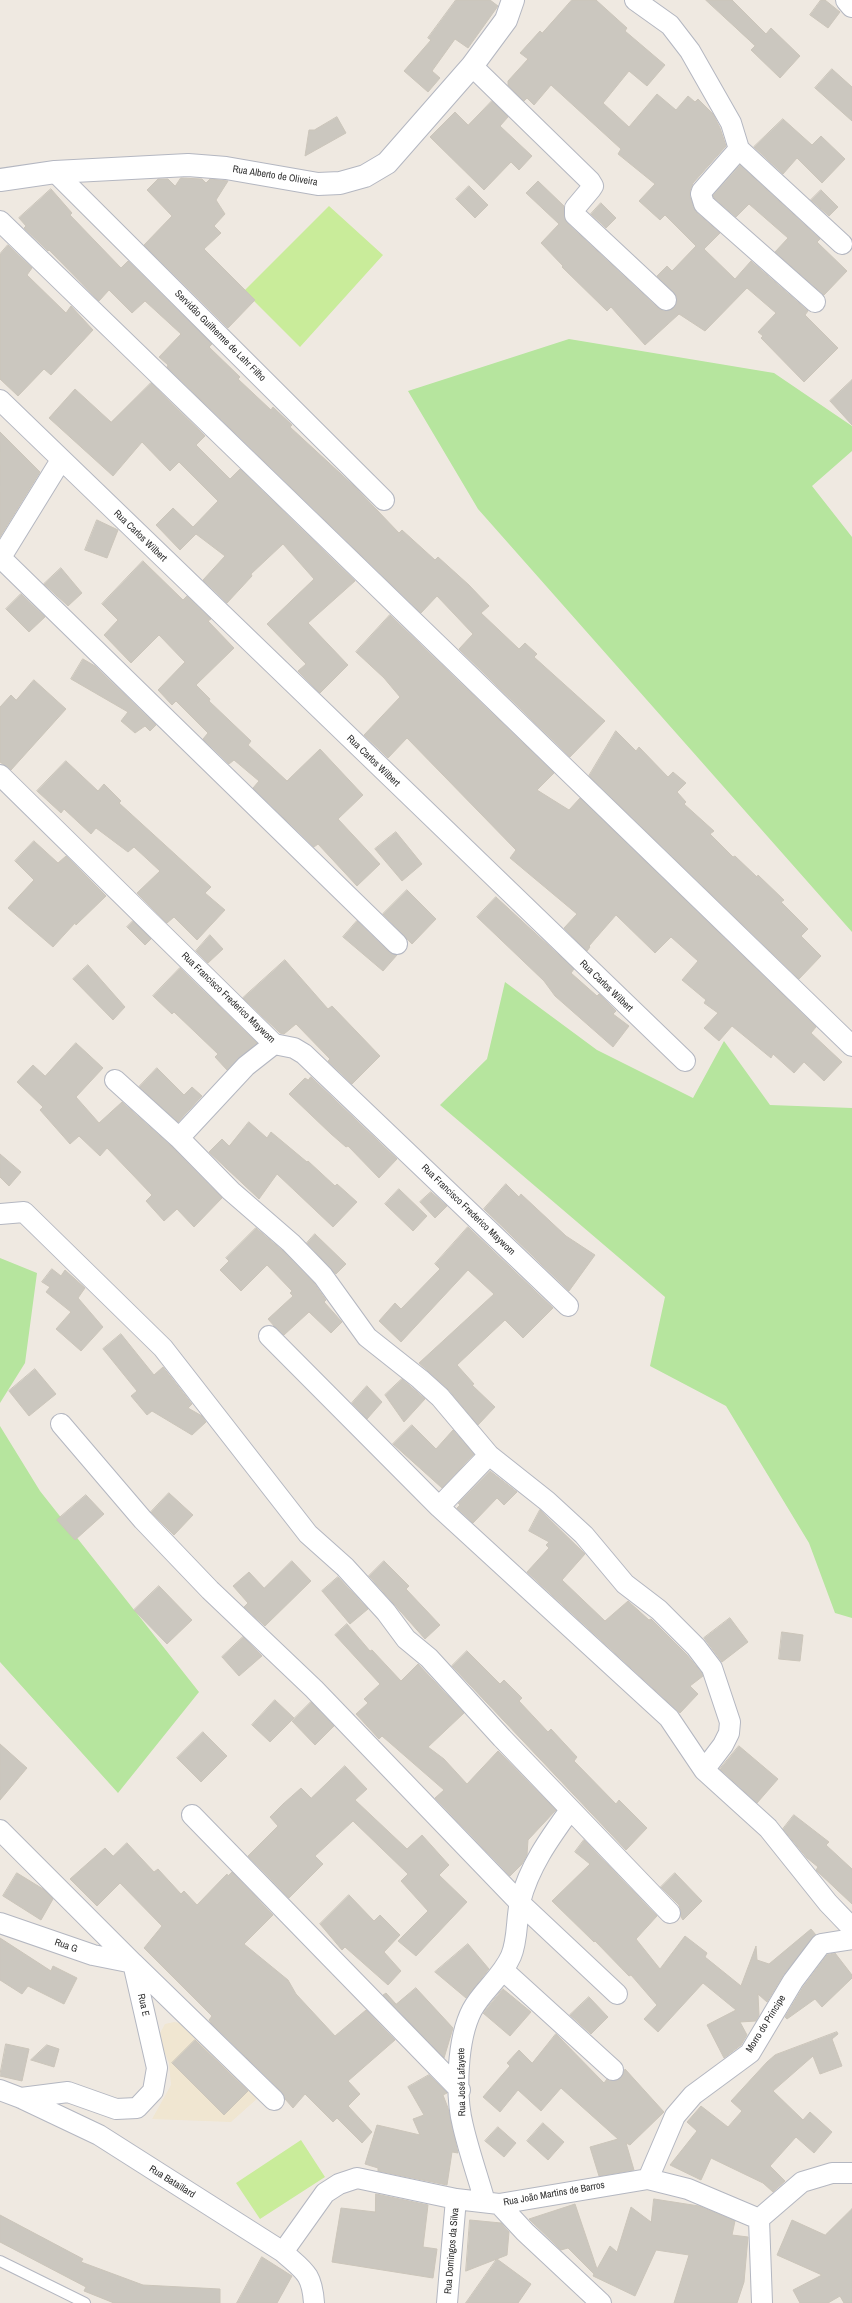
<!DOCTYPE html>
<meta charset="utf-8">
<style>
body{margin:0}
canvas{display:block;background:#efe9e1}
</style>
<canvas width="852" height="2303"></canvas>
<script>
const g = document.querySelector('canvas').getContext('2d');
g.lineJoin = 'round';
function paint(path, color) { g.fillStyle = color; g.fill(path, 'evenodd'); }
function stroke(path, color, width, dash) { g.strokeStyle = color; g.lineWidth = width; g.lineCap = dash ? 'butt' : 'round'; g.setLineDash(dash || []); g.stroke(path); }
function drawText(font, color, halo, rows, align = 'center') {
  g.font = font + ' "Archivo Narrow",sans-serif'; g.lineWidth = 4; g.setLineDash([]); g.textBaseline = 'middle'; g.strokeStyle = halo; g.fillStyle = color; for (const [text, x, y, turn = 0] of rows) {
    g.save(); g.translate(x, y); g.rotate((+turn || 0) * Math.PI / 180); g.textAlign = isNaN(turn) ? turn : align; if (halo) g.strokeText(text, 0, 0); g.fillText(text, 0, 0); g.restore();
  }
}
const education = new Path2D(`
 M174 2022 186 2024 259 2097 231 2122 152 2119 171 2085 169 2063 161 2044 160 2033 165 2024Z`);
const green = new Path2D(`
 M569 339 774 373 852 426V451L812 486 852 537V932L478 509 408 391Z
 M505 982 597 1050 693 1098 724 1041 770 1105 852 1108V1618L835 1613 809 1543 726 1406 650 1366 665 1297 440 1105 487 1059Z
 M0 1258 37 1273 25 1363 0 1403Z
 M0 1426 40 1491 199 1692 118 1793 0 1662Z`);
const pitch = new Path2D(`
 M329 206 383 255 300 347 244 291Z
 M301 2140 325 2177 260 2219 236 2183Z`);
const building = new Path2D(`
 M456 0H490L498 6 468 48 455 39 432 71 440 78 428 92 404 71 431 40 428 38Z
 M572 0H596L627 28 625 31 665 65 647 86 629 71 603 103 629 127 657 94 676 110 688 96 695 102 698 99 713 114 720 128 726 146 693 183 690 191V197L696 212 720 233 704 249 735 279 751 261 808 311 805 315 838 348 804 382 761 338 763 336 758 332 776 313 747 288 705 331 679 314 645 345 611 307 607 311 562 267 563 266 541 243 559 224 526 193 538 181 564 206V215L567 223 658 308 664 311 674 308 677 297 657 276 667 266 672 271 696 246 665 215 660 220 639 201 655 184 618 154 621 149 551 85 534 105 527 98 524 101 508 85V81L528 59 520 53 540 31 542 33Z
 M706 0H732L766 34 771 28 800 56 780 78 751 50 755 46Z
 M821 0H825L840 12 828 28 810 15Z
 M832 69 852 87V121L815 88Z
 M492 101 508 117 500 126 532 156 519 170 511 162 484 190 430 137 455 112 468 125Z
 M337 117 346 133 305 156 309 130H314Z
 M783 119 812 145 821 136 845 159 822 183 797 158 783 174 754 147Z
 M740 165 820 239 817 242 847 271 824 295 775 252 788 238 749 204 736 217 714 198 713 195Z
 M181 178 202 179 206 183 210 179 228 181 216 200 225 214 214 226 221 233 204 249 255 300 228 328 144 245 172 216 147 190 158 179H168L175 186Z
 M469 186 488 205 475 218 456 199Z
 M51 189 72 213 70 215 121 268 128 261 212 344 209 347 240 377 238 379 271 410 273 407 292 425 290 427 354 486 399 533 402 530 435 560 438 557 469 585 489 606 481 613 519 649 525 643 537 654 534 657 605 721 570 757 459 649 473 634 437 596 421 613 167 367 168 365 159 357 181 334 145 301 132 313 109 290 99 301 49 250 48 251 24 228 26 226 19 218Z
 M821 190 838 207 829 216 811 200Z
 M601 203 616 218 606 228 591 214Z
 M8 245 32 268 27 275 66 313 71 306 93 330 51 375 44 369 18 396 0 379V254Z
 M852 380V425L830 401Z
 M151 383 205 436 196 445 230 479 240 469 355 581 308 623 348 665 320 693 298 671 306 664 267 624 314 579 283 544 251 574 252 576 227 603 203 580 225 556 196 534 180 550 156 525 173 508 193 527 218 501 179 462 170 471 142 442 113 476 49 418 75 389 111 422Z
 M0 432 40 472 0 537Z
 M97 520 118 530 107 558 85 550Z
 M143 561 183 600 187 596 211 619 208 621 234 648 196 685 210 699 209 701 251 741 248 745 287 781 320 749 363 795 338 819 380 864 357 886 318 844 314 847 253 788 259 781 234 760 229 764 203 739 208 733 176 701 172 705 158 690 185 662 159 635 131 663 104 635 118 620 102 604Z
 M61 568 82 593 68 606 44 584Z
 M21 594 45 617 29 632 6 609Z
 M390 615 554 773 537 790 569 810 580 798 816 1027 811 1033 842 1062 824 1081 804 1062 794 1073 773 1054 771 1058 732 1026 719 1041 704 1028 718 1013 704 1003 706 1000 682 980 698 961 671 937 655 953 616 915 589 946 590 947 587 951 564 928 577 914 510 858 516 850 407 738 388 758 364 735 400 697 384 678 356 652Z
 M83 659 95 666 156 725 150 731 145 726 135 733 121 721 128 712 71 679Z
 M34 680 66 709 11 770 0 762V707L11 695 16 700Z
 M616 731 636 751 639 747 668 777 673 772 686 783 677 792 686 802 684 804 714 831 710 834 733 857 735 856 757 877 758 875 784 900 781 902 808 929 801 936 821 956 799 979 589 776Z
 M66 761 98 791 104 784 121 801 119 803 211 887 205 893 225 910 197 940 174 917 167 923 137 893 160 871 134 847 128 852 96 828 91 834 64 809 61 813 37 791Z
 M396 832 422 864 402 881 375 849Z
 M34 841 58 863 66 856 106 896 76 925 75 923 53 947 8 908 34 880 15 861Z
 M407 890 436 919 412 944 383 914Z
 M496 897 574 969 571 973 597 996 599 994 616 1011 613 1014 629 1026 613 1047 555 996 544 981 477 917Z
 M133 921 151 939 145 945 127 927Z
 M357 921 389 952 397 955 383 971 343 937Z
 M210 935 223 949 208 963 196 951Z
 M285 960 328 1009 332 1006 380 1056 352 1084 328 1061 330 1059 296 1024 284 1034 280 1033 243 998Z
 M88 965 125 1007 113 1020 73 979Z
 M180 968 257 1043 227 1070 215 1057 218 1054 174 1012 172 1014 153 996Z
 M76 1043 103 1068 76 1097 99 1123 122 1102 171 1146 222 1198 194 1227 177 1209 164 1221 146 1201 152 1195 107 1148 100 1156 79 1136 70 1144 40 1110 43 1107 17 1082 33 1065 45 1076Z
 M157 1068 184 1095 192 1087 202 1096 178 1122 139 1087Z
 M311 1077 397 1159 379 1178 348 1146 346 1147 331 1134 289 1094 305 1078 308 1080Z
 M249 1122 267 1138 271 1132 307 1162 308 1161 335 1186 337 1184 357 1202 333 1227 277 1174 259 1199 209 1152 222 1139 229 1146Z
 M0 1154 21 1172 9 1186 0 1177Z
 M506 1184 519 1197 521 1194 566 1236 595 1255 569 1291 484 1209Z
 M399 1189 427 1216 413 1231 385 1204Z
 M431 1192 447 1206 435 1218 420 1202Z
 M468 1227 553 1308 523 1338 505 1320 457 1365 474 1384 472 1385 495 1407 478 1425 448 1389 419 1363 494 1294 468 1270 401 1342 379 1321 395 1303 401 1309 440 1269 435 1264Z
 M256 1228 283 1251 314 1283 326 1300 324 1302 342 1322 331 1333 309 1312 284 1335 275 1327 268 1319 293 1296 290 1293 292 1291 267 1265 241 1291 220 1270 229 1261 226 1258Z
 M315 1234 346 1264 336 1274 307 1243Z
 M52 1269 61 1276 65 1270 85 1288 78 1298 103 1327 81 1351 56 1329 71 1312 46 1292 50 1287 42 1282Z
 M121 1334 154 1375 163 1367 192 1404 188 1408 202 1416 206 1422 192 1435 152 1411 147 1415 131 1396 137 1391 103 1349Z
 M35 1369 56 1394 29 1416 9 1391Z
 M402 1379 425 1399 404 1422 385 1395Z
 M367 1386 382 1402 367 1419 352 1403Z
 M412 1425 436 1449 453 1430 474 1454 442 1488 393 1444Z
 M490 1471 517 1492 504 1505 497 1498 473 1523 457 1508 460 1505 458 1503Z
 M169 1493 193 1515 174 1535 151 1512Z
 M86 1495 104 1514 75 1540 57 1520Z
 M540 1510 585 1554 562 1580 605 1621 628 1601 649 1620 651 1619 687 1655 702 1673 703 1676 690 1686 698 1694 680 1713 527 1572 549 1548 546 1545 549 1542 529 1531Z
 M292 1561 311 1581 265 1626 244 1607 248 1603 233 1586 249 1572 264 1588Z
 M384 1561 409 1586 406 1589 440 1625 425 1639 369 1576Z
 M338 1577 368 1609 350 1624 322 1591Z
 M159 1586 192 1620 167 1644 134 1610Z
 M730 1618 748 1642 722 1662 704 1638Z
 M347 1624 370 1651 372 1650 401 1681 418 1664 464 1713 428 1747 444 1759 467 1784 498 1751 556 1810 528 1840 527 1855 522 1864 510 1876 435 1798 444 1790 382 1736 379 1739 356 1714 368 1703 364 1699 380 1684 335 1635Z
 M782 1632 803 1635 800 1661 779 1659Z
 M243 1637 262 1656 239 1676 222 1657Z
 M467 1651 500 1684 504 1680 522 1698 519 1701 548 1732 551 1729 577 1757 574 1761 616 1804 619 1800 647 1828 626 1850 452 1666Z
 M275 1700 294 1718 270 1742 252 1725Z
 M311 1702 334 1726 315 1745 292 1721Z
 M203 1732 227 1756 201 1782 177 1758Z
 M0 1744 27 1768 0 1800Z
 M739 1746 778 1779 757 1803 720 1769Z
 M345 1766 367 1789 355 1800 407 1849 422 1835 449 1865 439 1875 467 1902 416 1956 398 1941 428 1911 401 1881 408 1874 353 1821 315 1856 323 1864 289 1898 248 1856 278 1826 270 1817 283 1804 301 1788 311 1798Z
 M794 1815 829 1842 826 1845 852 1869V1904L818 1872 816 1870 818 1867 807 1858 783 1829Z
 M584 1840 657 1916 636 1939 660 1969 685 1936 707 1953 705 1957 741 1986 756 1946 757 1960 769 1964 811 1929 816 1935 784 1974 767 2002 758 1994 759 2015 756 2021 740 2022 747 2035 741 2045 724 2058 707 2025 736 2010 703 1983 658 2032 644 2019 657 2005 631 1975 629 1976 595 1941 594 1942 552 1901 590 1864 575 1852Z
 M127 1843 154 1872 158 1869 181 1894 184 1891 197 1905 227 1874 228 1876 232 1872 273 1915 244 1944 288 1980 296 1994 335 2036 366 2010 395 2040 348 2081 360 2094 348 2106 372 2132 362 2143 337 2118 333 2122 305 2094 293 2108 285 2099 282 2092 211 2023 209 2020 212 2016 144 1948 162 1926 120 1883 97 1906 70 1879 105 1848 113 1856Z
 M17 1873 43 1889 53 1899 41 1920 3 1896Z
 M675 1873 702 1901 683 1920 681 1917V1911L679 1905 661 1887Z
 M349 1895 374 1921 380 1915 400 1935 384 1952 401 1971 388 1985 345 1947 342 1950 320 1924Z
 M0 1938 51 1971 53 1966 77 1978 64 2004 28 1986 22 1994 0 1980Z
 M468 1944 489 1969 466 1998 435 1972Z
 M835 1953 852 1975V1978L822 2007 815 1999 787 2019 785 2017 803 1987 827 1955Z
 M416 1988 453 2028 444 2058 383 1995 386 1993 396 2004Z
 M503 1989 531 2012 510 2036 483 2013Z
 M589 1997 608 2017 591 2034 570 2015Z
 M837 2032 838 2034 832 2039 842 2066 820 2074 813 2056 773 2091 803 2120 810 2112 832 2132 814 2153 796 2137 770 2166 785 2181 773 2192 763 2183 711 2158 701 2180 670 2165 697 2131 687 2122 701 2106 728 2127 742 2111 731 2101 767 2062 775 2055Z
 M556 2034 604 2083 607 2079 616 2081 621 2078 625 2069 664 2112 630 2145 626 2143 634 2170 599 2176 590 2147 618 2139 561 2088 541 2111 518 2090 500 2112 483 2097 510 2066 507 2063 519 2050 532 2063Z
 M195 2040 248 2091 224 2115 172 2063Z
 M6 2044 29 2049 22 2081 0 2076Z
 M47 2045 59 2049 54 2067 31 2060Z
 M429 2075 447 2093 443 2095 448 2108 458 2153 452 2152 447 2185 378 2171V2168L365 2164 377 2125 420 2135 413 2119 424 2115 408 2087Z
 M543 2123 564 2142 548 2160 527 2141Z
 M498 2127 516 2143 504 2157 485 2141Z
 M376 2194 428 2205 423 2247 437 2249 433 2278 332 2262 341 2208 375 2212Z
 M654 2199 699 2206 735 2221 732 2235 748 2237 744 2282 737 2303H674L689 2255 656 2250 635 2296 593 2276 594 2274 568 2248 561 2250 529 2219 575 2204 597 2269 610 2246 617 2252 631 2207 651 2222Z
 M852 2209V2303H844L840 2296 828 2303H800L793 2290 822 2275 777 2255 792 2220 825 2235Z
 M0 2215 83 2259 81 2262 143 2285 220 2289V2303H114L84 2291 86 2287 0 2242Z
 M470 2220 501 2223 509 2232 507 2255 466 2271Z
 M262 2257 292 2276 277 2303H237Z
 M497 2259 531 2284 518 2303H466Z`);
const lane = new Path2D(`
 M0 2261 85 2303`);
const street = new Path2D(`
 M635 0 670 25 690 51 731 123 739 149
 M472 66 590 181 593 186 591 189 575 208V215L666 300
 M739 149 702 191 701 194 704 204 815 302
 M739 149 842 244
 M55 172 384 500
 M0 221 852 1046
 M0 400 685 1061
 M61 460 3 554V560L397 944
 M0 775 274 1044 294 1048 304 1054 568 1306
 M115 1080 179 1138 231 1191 291 1243 323 1276 367 1337 420 1379 440 1397 489 1455 547 1501 584 1535 625 1584 659 1610 696 1647 712 1668 730 1722 729 1733 723 1745 704 1770
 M179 1138 246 1066 274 1044
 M0 1214 24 1212 163 1348 308 1534 345 1567 386 1612 406 1639 429 1658 502 1738 670 1913
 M269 1336 439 1507 669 1718 704 1770 768 1828 828 1903 852 1928
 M61 1424 143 1520 210 1590 314 1689 520 1903 617 1994
 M439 1507 489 1455
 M192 1815 460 2090
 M0 1830 133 1963 157 2068 153 2091 137 2108 116 2109 68 2092 21 2098
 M0 1923 93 1955 133 1963 274 2100
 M503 1970 613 2070
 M0 2090 21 2098 99 2135 283 2252C304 2271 312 2273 314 2303
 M648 2179 675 2116 693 2095 750 2053 793 1981 821 1944 852 1939
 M485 2202C478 2177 469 2152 463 2126 455 2095 457 2039 472 2010 482 1991 502 1977 511 1956 518 1940 516 1920 520 1902 529 1867 549 1839 570 1810
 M499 2204 525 2232 601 2303
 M759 2219 802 2182 832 2173H852
 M759 2219 762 2303
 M283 2252 325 2193 339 2184 357 2178 456 2199 499 2204 648 2179 688 2189 759 2219
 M447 2303 456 2199`);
const secondary = new Path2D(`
 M847 0 852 6
 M0 180 55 172 188 165 226 168 318 184 340 183 365 176 387 163 472 66 506 20 513 0`);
const streetNames = [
 ["Rua Alberto de Oliveira",275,176,9],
 ["Servidão Guilherme de Lahr Filho",220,336,45],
 ["Rua Carlos Wilbert",140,536,44],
 ["Rua Carlos Wilbert",373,761,44],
 ["Rua Carlos Wilbert",606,986,44],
 ["Rua Francisco Frederico Maywom",228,998,44],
 ["Rua Francisco Frederico Maywom",468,1210,44],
 ["Rua G",66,1946,19],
 ["Rua E",143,2005,77],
 ["Morro do Principe",766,2024,-58],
 ["Rua José Lafayete",462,2082,-91],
 ["Rua Bataillard",172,2182,32],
 ["Rua João Martins de Barros",554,2194,-10],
 ["Rua Domingos da Silva",452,2251,-85]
];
paint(education, '#f0e6d1');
paint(green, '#b6e59e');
paint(pitch, '#c9ec9a');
paint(building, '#cbc7bf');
stroke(building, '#cbc5ba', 1);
stroke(lane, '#b4b7c1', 12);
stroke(street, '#b4b7c1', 22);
stroke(secondary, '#b4b7c1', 24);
stroke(lane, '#fff', 10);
stroke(street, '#fff', 20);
stroke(secondary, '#fff', 22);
drawText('10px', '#2e2e2e', '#fff', streetNames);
</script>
